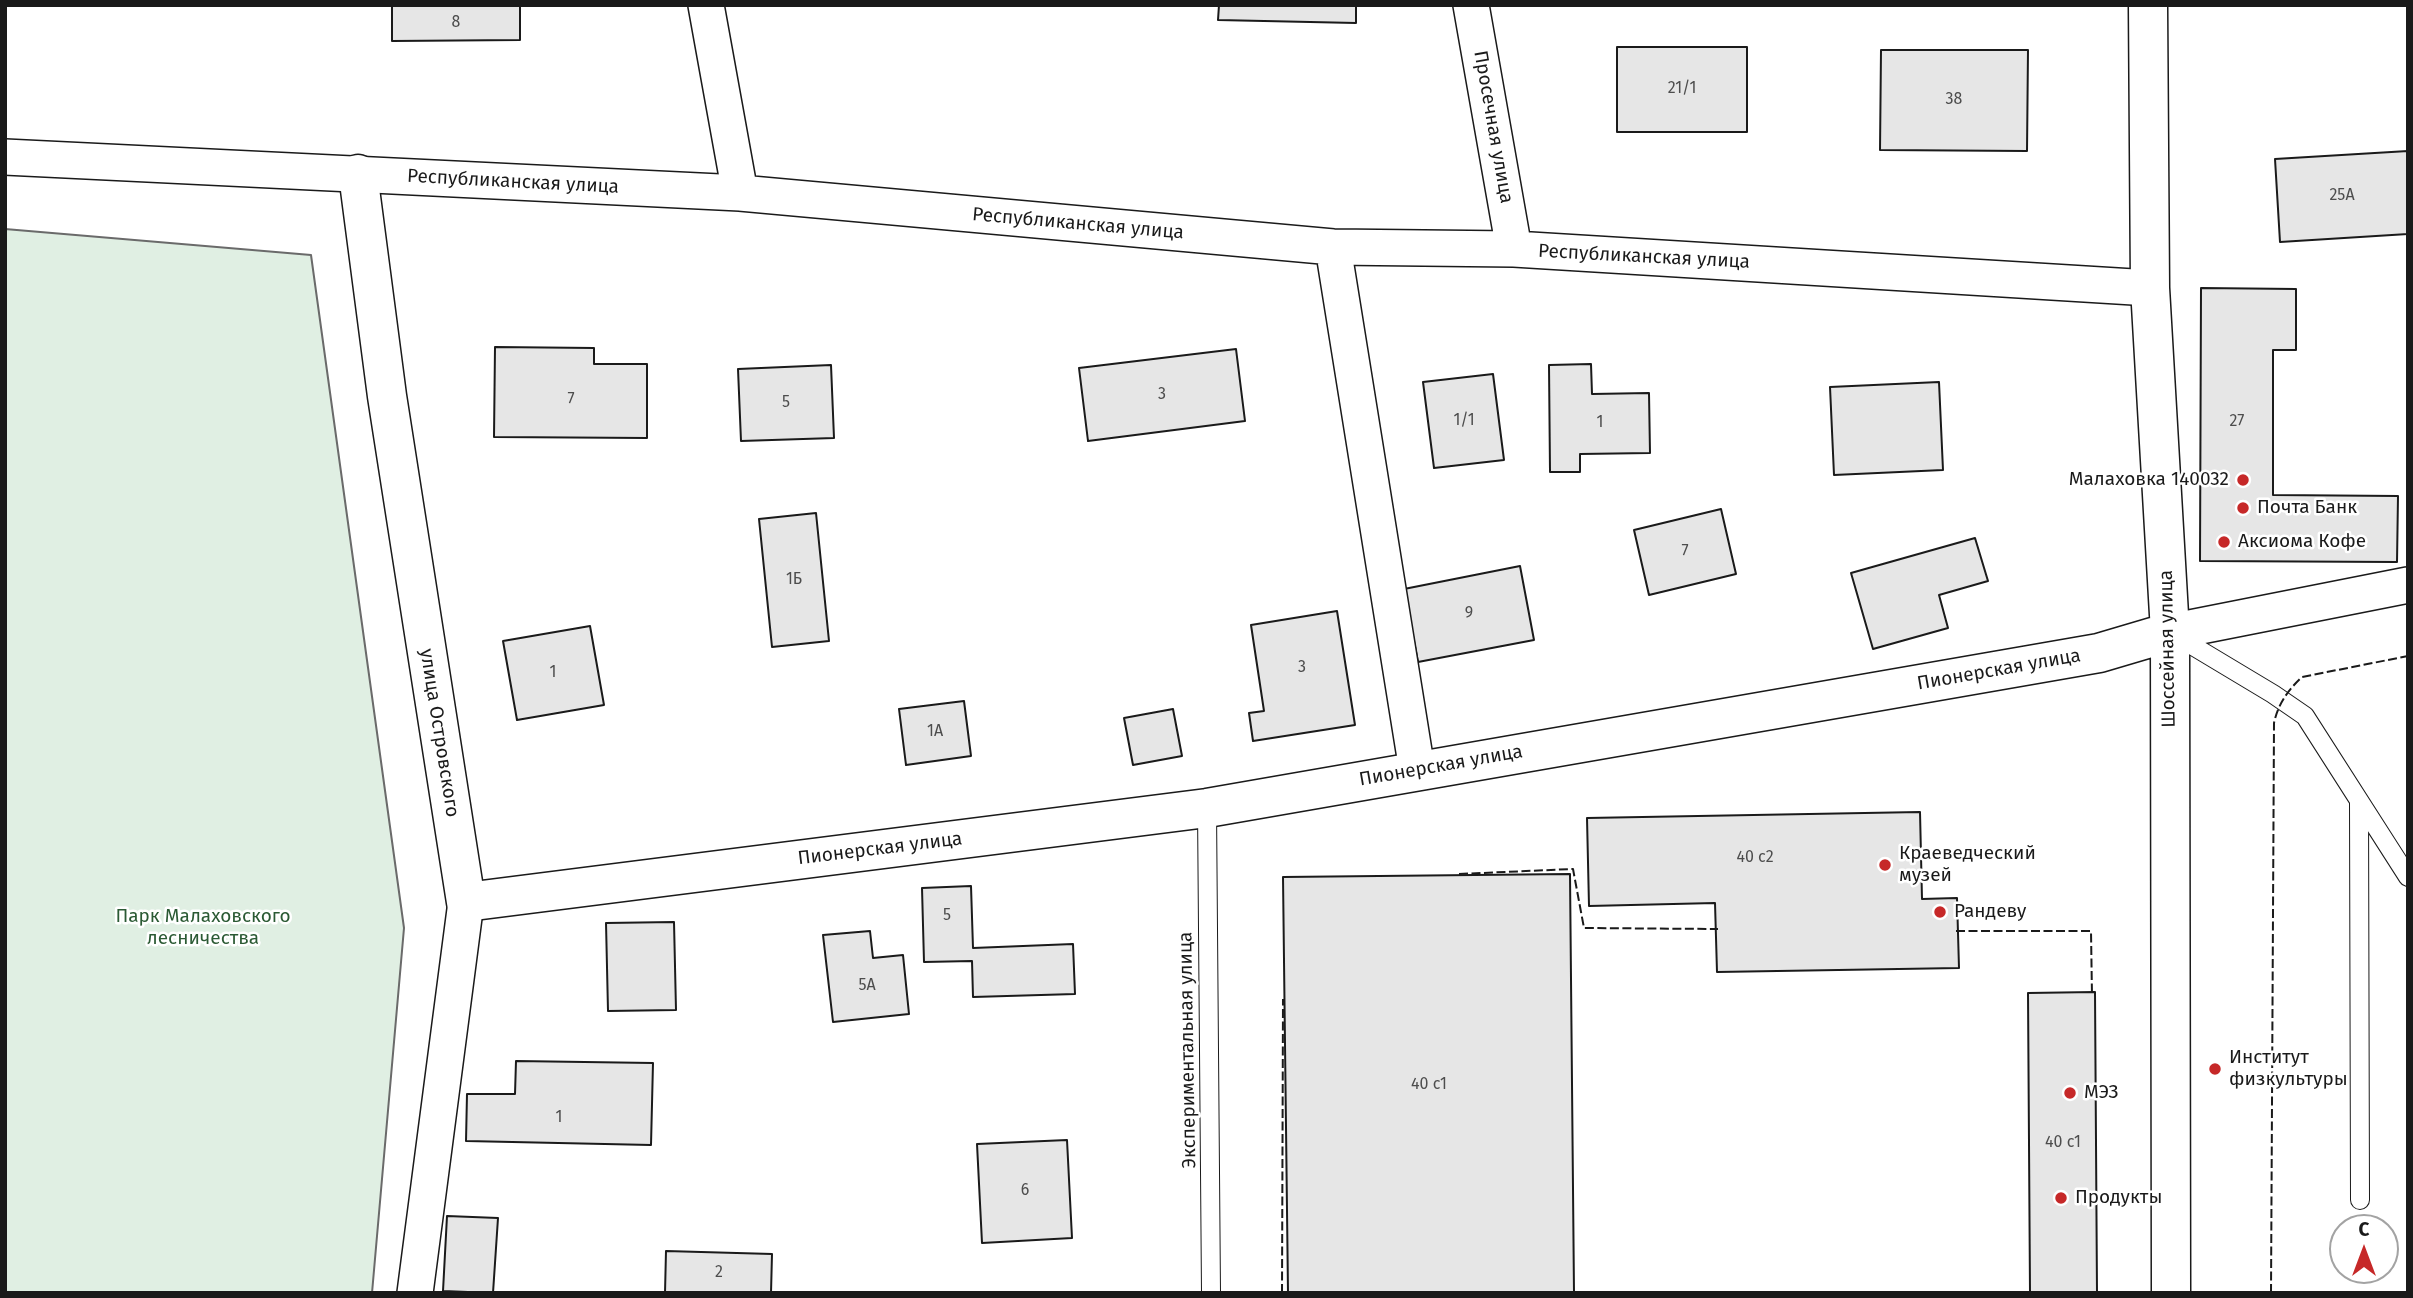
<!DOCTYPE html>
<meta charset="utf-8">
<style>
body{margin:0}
#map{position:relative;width:2413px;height:1298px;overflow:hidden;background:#fff;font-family:"Fira Sans",sans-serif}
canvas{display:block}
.frame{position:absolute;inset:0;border:7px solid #1a1a1a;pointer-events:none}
.north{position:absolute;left:2329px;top:1214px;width:70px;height:70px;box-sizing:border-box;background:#fff;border:2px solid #a3a3a3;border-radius:50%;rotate:0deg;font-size:19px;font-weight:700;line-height:28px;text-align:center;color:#1a1a1a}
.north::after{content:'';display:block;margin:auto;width:24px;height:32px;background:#c62828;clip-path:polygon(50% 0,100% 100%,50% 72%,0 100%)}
</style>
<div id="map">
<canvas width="2413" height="1298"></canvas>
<div class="frame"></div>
<div class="north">С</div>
</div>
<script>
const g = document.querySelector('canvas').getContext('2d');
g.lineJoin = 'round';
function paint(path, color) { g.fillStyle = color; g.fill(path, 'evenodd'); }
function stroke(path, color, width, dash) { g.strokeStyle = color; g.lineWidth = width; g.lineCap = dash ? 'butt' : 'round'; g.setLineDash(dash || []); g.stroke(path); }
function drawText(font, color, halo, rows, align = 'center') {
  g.font = font + ' "Fira Sans",sans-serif'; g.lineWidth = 5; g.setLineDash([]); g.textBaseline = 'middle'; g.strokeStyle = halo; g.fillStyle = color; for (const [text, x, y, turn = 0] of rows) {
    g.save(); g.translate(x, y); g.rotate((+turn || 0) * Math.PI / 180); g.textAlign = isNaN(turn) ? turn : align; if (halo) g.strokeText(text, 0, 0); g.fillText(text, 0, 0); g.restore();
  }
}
const green = new Path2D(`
 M5 229 311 255 404 928 372 1293H5Z`);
const building = new Path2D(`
 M392 5H520V40L392 41Z
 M1219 5H1356V23L1218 20Z
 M1617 47H1747V132H1617Z
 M1881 50H2028L2027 151 1880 150Z
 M2408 151V234L2280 242 2275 159Z
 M2201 288 2296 289V350H2273V495L2398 496 2397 562 2200 561Z
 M495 347 594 348V364H647V438L494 437Z
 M1236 349 1245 421 1088 441 1079 368Z
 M1591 364 1592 394 1649 393 1650 453 1580 454V472H1550L1549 365Z
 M831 365 834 438 741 441 738 369Z
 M1493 374 1504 460 1434 468 1423 382Z
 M1939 382 1943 470 1834 475 1830 387Z
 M1721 509 1736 574 1649 595 1634 530Z
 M816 513 829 641 772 647 759 519Z
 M1975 538 1988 581 1939 595 1948 628 1873 649 1851 573Z
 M1520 566 1534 640 1418 662 1404 589Z
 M1337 611 1355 725 1253 741 1249 713 1264 711 1251 625Z
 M590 626 604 705 517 720 503 641Z
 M964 701 971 756 906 765 899 709Z
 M1173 709 1182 756 1133 765 1124 718Z
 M1920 812 1922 899 1957 898 1959 968 1717 972 1715 903 1589 906 1587 818Z
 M1570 874 1574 1293H1288L1283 877Z
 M971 886 973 948 1073 944 1075 994 973 997 972 961 924 962 922 888Z
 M674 922 676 1010 608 1011 606 923Z
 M870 931 873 958 903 955 909 1014 833 1022 823 935Z
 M2095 992 2097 1293H2030L2028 993Z
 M516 1061 653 1063 651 1145 466 1141 467 1094H515Z
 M1067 1140 1072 1238 982 1243 977 1144Z
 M447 1216 498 1218 493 1293 443 1291Z
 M666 1251 772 1254 771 1293H665Z`);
const lane = new Path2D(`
 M2173 634 2273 694 2305 716 2408 877
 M2359 802 2360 1200
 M1207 808 1211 1293`);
const street = new Path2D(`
 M706 5 740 193
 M1471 5 1514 249
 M5 157 740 193 1333 247 1514 249 2150 288
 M1333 247 1417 770
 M2170 632 2408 585
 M415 1293 466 902`);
const secondary = new Path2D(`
 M2148 5 2150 288 2170 632 2171 1293
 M358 174 387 396 466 902 1207 808 2099 653 2170 632`);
const fence = new Path2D(`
 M1459 874 1573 869 1584 928 1718 929
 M1956 931H2091L2092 996
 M1282 1293 1283 999
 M2271 1293 2274 723C2278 704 2288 690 2302 677L2408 656`);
const markers = [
 [2243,480,7,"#c62828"],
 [2243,508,7,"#c62828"],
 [2224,542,7,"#c62828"],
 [1885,865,7,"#c62828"],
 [1940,912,7,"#c62828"],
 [2215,1069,7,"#c62828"],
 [2070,1093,7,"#c62828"],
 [2061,1198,7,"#c62828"]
];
const numberNames = [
 ["8",456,23],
 ["21/1",1682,89],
 ["38",1954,100],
 ["25А",2342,196],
 ["3",1162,395],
 ["7",571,400],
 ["5",786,403],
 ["1/1",1464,421],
 ["27",2237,422],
 ["1",1600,423],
 ["7",1685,552],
 ["1Б",794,580],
 ["9",1469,614],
 ["3",1302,668],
 ["1",553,673],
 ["1А",935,732],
 ["40 с2",1755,858],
 ["5",947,916],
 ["5А",867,986],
 ["40 с1",1429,1085],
 ["1",559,1118],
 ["40 с1",2063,1143],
 ["6",1025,1191],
 ["2",719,1273]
];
const streetNames = [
 ["Просечная улица",1493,127,80],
 ["Республиканская улица",513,182,3],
 ["Республиканская улица",1078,224,5],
 ["Республиканская улица",1644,257,3],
 ["Шоссейная улица",2168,649,-91],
 ["Пионерская улица",1999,670,-10],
 ["улица Островского",439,733,81],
 ["Пионерская улица",1441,766,-10],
 ["Пионерская улица",880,849,-7],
 ["Экспериментальная улица",1188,1050,-91]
];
const poiNames = [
 ["Малаховка 140032",2229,480,"right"],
 ["Почта Банк",2257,508],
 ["Аксиома Кофе",2238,542],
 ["Краеведческий",1899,854],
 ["музей",1899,876],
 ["Рандеву",1954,912],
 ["Институт",2229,1058],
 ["физкультуры",2229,1080],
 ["МЭЗ",2084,1093],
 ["Продукты",2075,1198]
];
const parkNames = [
 ["Парк Малаховского",203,917],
 ["лесничества",203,939]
];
paint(green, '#e0efe3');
stroke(green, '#6a6a6a', 2);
paint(building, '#e6e6e6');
stroke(building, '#1a1a1a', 2);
stroke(lane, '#1a1a1a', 20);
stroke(street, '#1a1a1a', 38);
stroke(secondary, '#1a1a1a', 41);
stroke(lane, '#fff', 18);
stroke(street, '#fff', 35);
stroke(secondary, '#fff', 38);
stroke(fence, '#1a1a1a', 2, [9, 3.5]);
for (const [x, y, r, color] of markers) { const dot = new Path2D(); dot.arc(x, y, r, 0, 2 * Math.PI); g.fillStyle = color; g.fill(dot); stroke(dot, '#fff', 2.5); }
drawText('16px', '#4d4d4d', null, numberNames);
drawText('19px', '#1a1a1a', '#fff', streetNames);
drawText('19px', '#1a1a1a', '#fff', poiNames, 'left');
drawText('19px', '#2b5a34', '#fff', parkNames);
</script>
